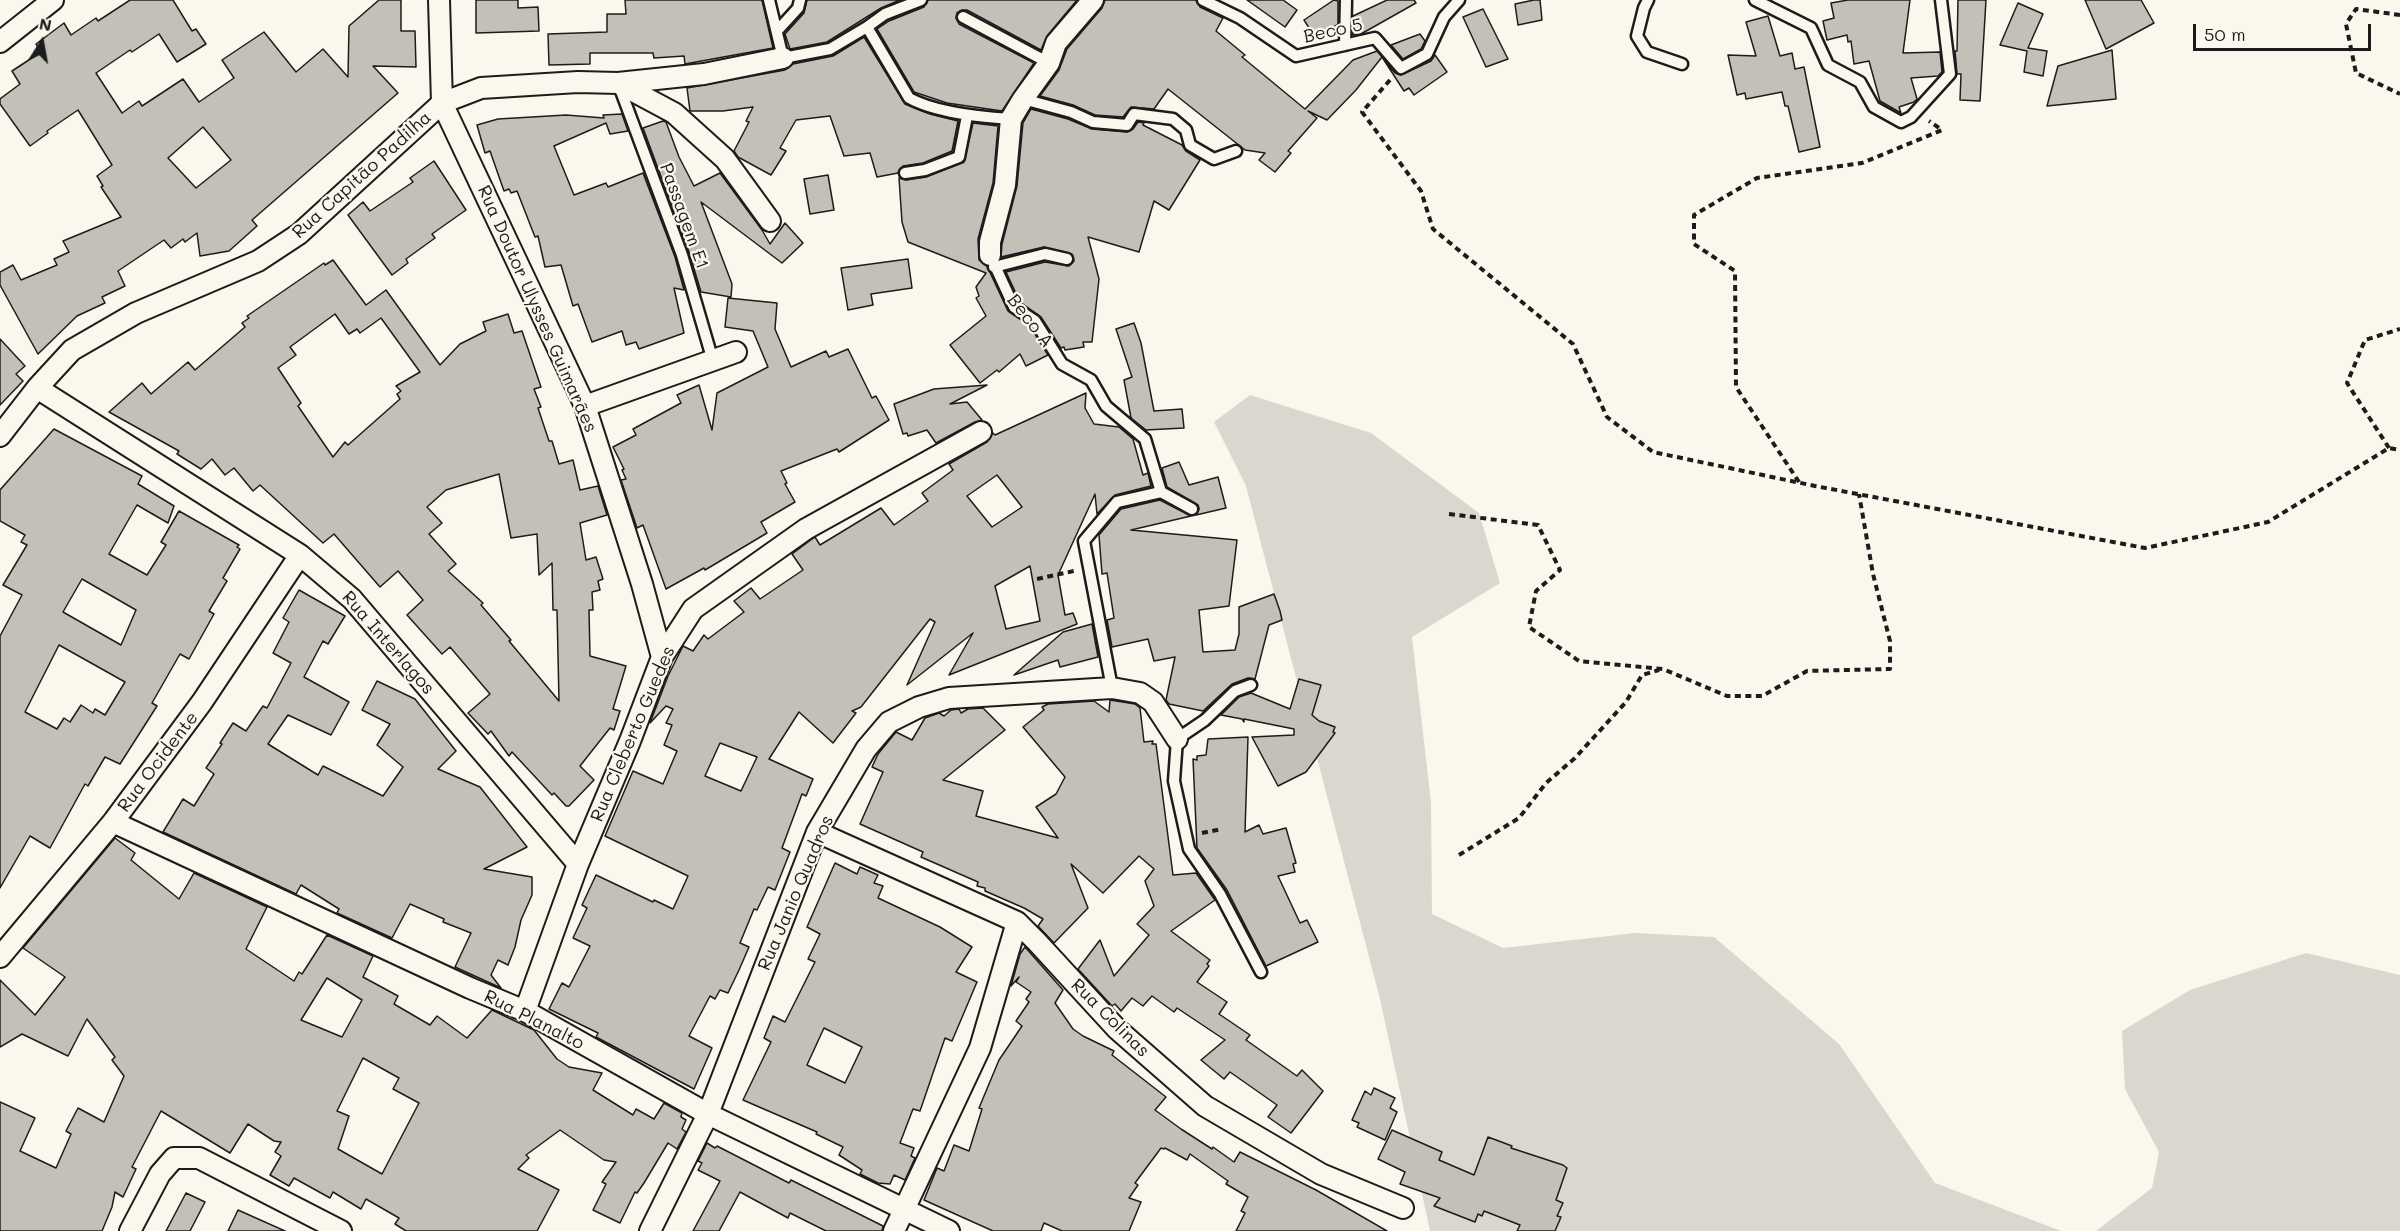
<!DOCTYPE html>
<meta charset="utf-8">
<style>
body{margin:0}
#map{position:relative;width:2400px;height:1231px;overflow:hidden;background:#fbf7ec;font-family:Mali,sans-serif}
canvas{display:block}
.north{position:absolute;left:12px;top:12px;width:60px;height:60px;-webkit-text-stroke:4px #fbf7ec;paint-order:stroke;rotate:11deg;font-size:16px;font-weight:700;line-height:24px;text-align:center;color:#1c1c1c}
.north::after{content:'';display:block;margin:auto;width:21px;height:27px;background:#1c1c1c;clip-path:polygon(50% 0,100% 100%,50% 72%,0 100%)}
.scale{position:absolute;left:2193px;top:24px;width:178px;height:27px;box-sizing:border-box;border:3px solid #1c1c1c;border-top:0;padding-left:8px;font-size:18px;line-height:21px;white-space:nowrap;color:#1c1c1c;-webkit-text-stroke:4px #fbf7ec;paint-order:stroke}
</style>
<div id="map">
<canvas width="2400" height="1231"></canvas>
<div class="north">N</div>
<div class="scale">50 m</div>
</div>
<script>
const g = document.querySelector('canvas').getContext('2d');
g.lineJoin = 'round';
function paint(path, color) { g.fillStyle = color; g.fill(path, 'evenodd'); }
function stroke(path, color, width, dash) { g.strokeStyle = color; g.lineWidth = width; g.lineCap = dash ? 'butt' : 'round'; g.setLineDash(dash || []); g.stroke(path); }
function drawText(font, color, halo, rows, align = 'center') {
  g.font = font + ' Mali,sans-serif'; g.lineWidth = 4.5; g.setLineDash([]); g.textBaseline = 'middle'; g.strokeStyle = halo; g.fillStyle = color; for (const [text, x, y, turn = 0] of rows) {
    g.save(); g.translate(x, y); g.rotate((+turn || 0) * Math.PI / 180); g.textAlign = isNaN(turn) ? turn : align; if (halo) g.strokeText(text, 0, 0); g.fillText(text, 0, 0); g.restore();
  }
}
const green = new Path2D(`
 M1250 395 1371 433 1479 513 1500 583 1412 637 1431 803 1432 914 1503 948 1635 933 1714 937 1839 1044 1935 1183 2061 1231H1430L1380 999 1246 486 1214 422Z
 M2306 953 2400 975V1231H2096L2152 1188 2159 1152 2125 1089 2122 1031 2190 990Z`);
const building = new Path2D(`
 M130 0H173L192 31 196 29 206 44 177 62 159 34 132 52 130 50 96 73 122 113 139 101 142 106 183 79 199 102 234 78 222 60 264 32 296 72 323 49 348 77 349 26 379 0H401V31H415L416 67 373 66 398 93 252 220 257 226 229 251 200 256 197 233 185 242 183 239 171 248 164 240 118 271 125 286 102 297 105 303 77 316 38 354 0 285V272L13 265 21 280 57 265 54 259 69 252 63 241 121 217 101 187 103 186 97 176 112 165 78 110 47 131 48 133 30 146 0 104V99L20 84 12 71 41 52 36 44 64 23 71 35 96 18 98 21ZM203 127 231 160 196 188 168 158Z
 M476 0H518V8L538 7 539 31 476 33Z
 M625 0H762L773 48 685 64 684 56 654 58 653 53H590V64L549 65 548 34 607 32V14H626Z
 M807 0H900L881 8 827 42 790 49 785 34 804 13Z
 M928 0H1077L1047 36 1041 50 967 10H962L957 13 956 18 959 24 1034 63 1002 111 947 103 914 92 877 29 889 21 924 7Z
 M1105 0H1196L1200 7 1223 18 1216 31 1245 55 1242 57 1305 109 1353 60 1377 51 1382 57 1356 90 1327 120 1308 111 1317 118 1288 151 1291 153 1275 172 1259 160 1265 153 1245 150 1168 89 1154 109 1131 107 1123 117 1095 115 1073 105 1040 96 1059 70 1067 49 1102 8Z
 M1247 0H1283L1297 10 1285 27Z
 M1334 0 1338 1V24L1316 39 1304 20Z
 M1387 0H1414L1416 3 1361 34 1353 35V16Z
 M1534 0H1540L1542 20 1518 25 1515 4Z
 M1848 0H1910L1903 53 1940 52 1942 72 1938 76 1911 78 1917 99 1914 102 1899 107 1901 113 1880 101 1869 61 1854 64 1851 41 1848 42 1847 35 1827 40 1823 21 1834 18 1831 3Z
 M1958 0H1986L1980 101 1960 100 1961 74H1957L1955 51H1957Z
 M2085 0H2141L2154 23 2106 49Z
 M2018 3 2043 14 2028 48 2047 51 2043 76 2024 72 2027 51 2000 45Z
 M1483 9 1508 59 1486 67 1463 17Z
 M1768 16 1780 56 1792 53 1795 69 1804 67 1820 147 1799 152 1788 106H1785L1782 92 1746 99 1745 93 1737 95 1728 55 1756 56 1746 22Z
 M1420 34 1425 41 1421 49 1403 59 1391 45Z
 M864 37 905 104 930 114 958 121 952 151 923 163 903 166 898 173 877 177 870 153 844 156 830 116 796 120 780 148 786 151 771 175 738 157 734 151 749 122 746 121 753 107 723 111H690L687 88 785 70 793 64 833 56Z
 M2112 50 2116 99 2047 106 2058 66Z
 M1435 55 1447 72 1414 95 1409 88 1404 91 1382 57 1395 73 1401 75 1431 61Z
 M1031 109 1068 119 1092 129 1127 132 1133 129 1138 122 1144 123 1143 125 1182 145 1186 151 1200 160 1169 210 1154 201 1139 252 1088 237 1099 279 1092 342H1083L1084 347 1065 350 1064 347 1061 348 1041 317 1020 302 1006 272 1045 262 1069 266 1074 261 1072 254 1044 247 1001 257 1002 244 1017 186 1023 123Z
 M622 114 628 131 610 134 606 123 554 146 574 195 606 183 608 187 643 173 675 257 684 290 674 288 684 333 639 349 636 342 626 345 622 331 592 342 578 304 573 306 561 265 545 267 538 236 535 237 517 191 511 193 509 189 504 191 490 151 485 153 477 125 498 119 566 115 604 118 603 115Z
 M663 121 666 122 679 157 694 186 720 173 762 230 770 244 785 223 803 243 782 263 701 202 732 284 731 297 701 292 689 252 643 128Z
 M973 123 998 126 993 183 978 239 979 260 987 266 1008 311 1030 326 1048 355 1026 366 1020 354 999 372 997 370 980 383 950 345 986 316 976 298 979 296 976 287 986 273 908 242 902 222 899 178 906 180 926 177 964 162Z
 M434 161 466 210 432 234 435 238 406 259 408 263 392 275 348 215 363 202 370 211 413 182 410 178Z
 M828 175 834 210 810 214 804 179Z
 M908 259 912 288 871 294 873 305 848 310 841 268Z
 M333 260 366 305 386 290 440 365 460 344 486 331 483 322 508 314 514 333 522 331 541 387 534 389 541 407 538 408 549 441H552L559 464 573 460 580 490 598 486 607 515 580 523 586 560 596 557 603 579 598 581 600 590 592 592 593 610H589L590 656 626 666 613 709 620 711 614 730 610 728 580 766 594 780 569 806H566L554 793 552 795 512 752 509 756 491 731 488 734 468 713 490 694 450 647 442 654 407 615 423 600 398 571 380 587 334 534 323 543 260 485 253 491 234 468 225 475 212 459 201 469 177 454 179 451 109 412 142 383 151 394 188 362 195 370 245 327 242 323 249 318 247 316 324 263 325 265ZM335 314 349 334 357 329 360 333 381 318 420 372 396 386 401 391 397 394 400 399 348 445 345 442 333 457 298 406 301 403 278 368 296 355 290 347ZM499 474 511 538 537 534 539 575 552 563 553 610H557L559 701 509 641 511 640 481 605 483 603 448 571 456 564 429 534 442 523 427 507 446 490Z
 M728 298 777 303 775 329 791 367 826 351 829 357 848 349 872 398 876 396 889 420 839 452 837 449 781 471 787 483 785 484 795 502 761 522 767 533 705 570 704 568 666 589 643 525 637 528 621 480 626 479 622 470 624 469 613 447 636 435 633 429 681 403 677 395 699 385 712 430 717 393 768 367 753 331 725 327Z
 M1134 323 1141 343 1154 411 1182 409 1184 428 1146 430 1131 418 1124 380 1132 377 1116 329Z
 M0 339 25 366 16 374 23 381 0 405Z
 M987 385 950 404 967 402 982 420 975 422 936 443 927 430 908 436 907 433 903 434 894 404 934 389Z
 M1086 393 1085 408 1094 424 1119 427 1133 439 1143 475 1148 473 1151 486 1115 495 1097 514 1095 494 1058 575 1065 615 1073 613 1077 624 949 675 973 633 907 685 935 622 930 619 861 707 852 711 856 713 833 743 799 712 769 759 813 779 806 796 802 794 782 848 790 852 775 890 768 887 757 910 754 909 740 943 749 947 739 970 728 993 720 990 715 999 710 996 689 1036 712 1048 694 1089 596 1037 598 1033 549 1009 562 983 569 987 590 946 573 938 587 908 582 905 596 875 653 902 654 900 673 909 688 876 605 836 633 771 663 784 677 751 664 745 672 725 666 723 673 709 666 706 650 723 668 676 683 646 693 651 704 635 708 639 744 612 734 601 751 588 760 599 803 570 792 554 812 539 815 537 820 545 881 508 894 525 928 501 922 493 953 470 949 464 987 442 993 433 995 435ZM997 475 1022 507 992 527 967 496ZM1030 566 1040 621 1006 629 995 586ZM720 743 757 757 741 791 705 776Z
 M54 429 142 476 138 484 174 506 168 523 137 505 109 554 147 575 166 545 161 542 179 511 239 545 237 547 240 549 223 578 227 581 209 611 214 614 189 659 180 654 152 703 157 706 120 764 105 757 88 786 85 784 50 848 30 836 0 888V636L22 595 3 585 27 545 21 542 25 535 0 521V490ZM82 579 136 610 121 645 63 612ZM59 645 125 682 105 715 95 709 93 713 81 705 70 722 64 718 57 729 25 712Z
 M1179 462 1189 485 1218 477 1226 508 1196 515 1199 509 1198 505 1167 487 1162 468Z
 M1160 500 1191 516 1131 530 1237 540 1229 606 1199 610 1203 652 1235 650 1239 634V607L1274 594 1280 611 1282 620 1269 625 1255 679 1248 678 1232 684 1203 711 1169 704 1166 700 1175 657 1154 661 1148 639 1112 647 1107 620 1114 618 1107 573 1102 574 1099 535 1121 509Z
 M299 590 345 616 328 644 323 641 304 677 349 702 331 735 288 715 268 744 318 775 323 766 383 796 403 767 377 745 390 724 362 710 377 681 415 699 456 751 438 769 480 787 527 847 484 869 532 877V895L521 920 515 947 508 965 498 960 491 975 501 988 455 967 471 933 443 922 444 919 410 904 392 938 337 913 339 909 301 885 296 894 163 832 183 799 194 806 214 774 206 768 222 744 220 743 233 723 246 731 263 706 267 708 291 663 273 653 289 622 283 618Z
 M1092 624 1098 657 1060 667 1058 660 1014 675 1063 632Z
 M1299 679 1321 685 1312 715 1319 721 1335 727 1333 732 1335 733 1306 772 1278 786 1252 737 1294 735V729L1244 719V722L1242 719 1221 715 1239 697 1251 693 1290 709Z
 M1110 700 1135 704 1140 708 1144 742 1153 741 1152 744H1156L1173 875 1196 873 1215 900 1171 931 1210 960 1207 964 1209 966 1197 982 1227 1002 1219 1014 1250 1035 1246 1040 1297 1076 1302 1070 1323 1091 1291 1133 1268 1117 1277 1105 1230 1072 1224 1079 1201 1060 1225 1040 1177 1008 1174 1012 1152 996 1143 1006 1132 998 1121 1011 1115 1004 1112 1006 1078 969 1100 940 1114 976 1149 935 1137 924 1154 906 1145 881 1154 869 1139 856 1103 893 1071 864 1088 908 1054 943 1038 926 1043 919 1024 908 985 891V888L977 886 978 882 921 857 923 852 860 824 883 772 872 767 878 754 896 732 912 740 925 718 939 713 944 716 951 710 959 709 961 713 968 709 983 708 1005 730 943 780 983 791 976 816 1058 838 1036 807 1056 794 1065 777 1023 727 1044 710 1042 707 1048 704 1094 701 1109 712Z
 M1248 737 1245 832 1259 825 1263 834 1286 828 1296 863 1293 864 1295 872 1278 876 1300 923 1307 920 1318 942 1266 966 1227 890 1197 848 1193 759 1197 760V756L1206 755 1208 739Z
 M115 838 135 853 131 860 179 899 194 873 267 907 246 949 294 981 299 972 302 974 327 935 373 956 363 977 398 996 394 1004 430 1025 437 1016 467 1038 492 1010 534 1030 557 1059 569 1067 602 1073 593 1090 633 1115 636 1109 654 1119 664 1103 682 1113 681 1117 686 1120 682 1129 686 1132 677 1149 668 1143 644 1183 637 1193 635 1192 620 1223 593 1210 606 1184 602 1182 616 1162 604 1160 560 1130 526 1155 529 1158 518 1169 559 1190 537 1231H406L395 1224 399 1218 366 1199 361 1209 333 1192 330 1198 294 1178 289 1186 270 1175 281 1156 275 1152 281 1142 274 1141 248 1124 230 1153 161 1111 132 1167 136 1169 123 1197 115 1192 112 1207 102 1231H0V1102L35 1118 20 1151 56 1168 71 1134 66 1131 78 1108 104 1122 124 1076 112 1060 115 1057 87 1019 68 1056 22 1034 0 1047V980L35 1015 65 977 23 948ZM327 978 362 1000 342 1037 301 1020ZM363 1058 399 1078 393 1089 419 1103 382 1174 338 1149 349 1116 337 1111Z
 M835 863 857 874 860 867 878 875 874 883 883 886 878 898 940 927 972 947 956 972 977 982 952 1041 945 1038 920 1111 913 1109 900 1143 914 1148 911 1156 915 1158 905 1180 894 1175 890 1184 878 1183 860 1174 862 1170 839 1155 843 1147 816 1134 817 1132 743 1100 771 1042 764 1038 773 1016 785 1022 815 962 808 959 820 934 807 927ZM824 1028 862 1047 845 1083 807 1065Z
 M1025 947 1063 990 1055 1003 1073 1029 1083 1036 1114 1051 1112 1055 1166 1097 1155 1110 1181 1129 1212 1149 1213 1147 1234 1162 1240 1152 1316 1190 1387 1231H1236L1245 1213 1241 1211 1248 1197 1226 1184 1228 1181 1190 1154 1187 1160 1165 1148 1164 1149 1161 1148 1135 1183 1138 1185 1129 1198 1141 1202 1129 1231H1062L1044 1223 1041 1231H993L924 1200 937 1168 944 1171 954 1145 969 1151 982 1109 979 1108 999 1060 1022 1026 1016 1021 1029 1002 1026 999 1031 992 1016 982 1019 977 1011 986 1020 954Z
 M1374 1088 1395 1098 1390 1108 1397 1112 1385 1140 1357 1127 1359 1123 1352 1120 1365 1091 1371 1095Z
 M1392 1130 1442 1152 1439 1160 1474 1175 1488 1137 1512 1146 1511 1148 1563 1165 1567 1168 1556 1200 1563 1203 1557 1216 1561 1217 1555 1231H1517L1520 1225 1484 1211 1482 1216 1478 1214 1475 1222 1434 1206 1440 1198 1400 1184 1405 1172 1378 1159Z
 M707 1143 715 1148 717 1146 789 1183 791 1180 883 1226 882 1231H826L790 1213 788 1218 740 1192 719 1231H693L720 1181 698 1170 702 1163 698 1161Z
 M186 1193 205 1202 190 1231H166Z
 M238 1210 285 1231H228Z`);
const path = new Path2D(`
 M2400 15 2356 9 2346 24 2356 73 2400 94
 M1390 80 1362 112 1421 191 1433 229 1573 344 1607 417 1653 452 1815 486 2145 548 2268 522 2389 448 2400 450
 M2389 448 2347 383 2365 340 2400 329
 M1799 482 1736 387 1735 271 1694 244V215L1757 178 1862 163 1942 130 1929 121
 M1449 514 1538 525 1560 570 1536 591 1529 627 1579 661 1663 669 1727 696H1762L1807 671 1890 669V641L1873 574 1859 494
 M1037 579 1074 571
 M1202 833 1222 829
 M1459 855 1519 818 1546 783 1575 758 1626 702 1642 675 1659 670`);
const service = new Path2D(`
 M769 0 783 58 830 49 867 27 885 14 921 0
 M1203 0 1240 18 1296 56 1375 38 1401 68 1427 54 1444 17 1459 0
 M1648 0 1644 8 1637 36 1647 52 1682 64
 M1755 0 1811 28 1828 65 1860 82 1874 107 1901 122 1911 117 1950 74 1941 0
 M963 17 1049 63
 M867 27 909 98C936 113 981 117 1011 119
 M777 31 798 8 800 0
 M1345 45 1346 0
 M618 83 682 255 713 361
 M1023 99 1071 112 1093 122 1127 125 1134 114 1173 119 1186 130 1190 145 1214 159 1236 151
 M905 173 925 170 959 157 967 116
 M990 255 1014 307 1035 321 1062 364 1091 380 1106 406 1145 439 1161 492
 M994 267 1045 254 1067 259
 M1161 492 1192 509
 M1251 685 1235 691 1205 720 1177 739 1174 781 1189 849 1220 894 1261 972
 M1112 688 1084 541 1117 502 1161 492`);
const minor = new Path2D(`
 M439 0 442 103 585 406 642 584 662 657
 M0 42 53 0
 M618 83 674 113 725 159 770 221
 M990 255V242L1005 185 1011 119 1023 99 1049 63 1056 43 1093 0
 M37 388 300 555 352 599 578 864
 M585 406 736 352
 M0 436 37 388 72 350 136 313 258 261 299 234 442 103 481 88 578 82 618 83 704 74 783 58
 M113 822 470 988 525 1011 708 1114 949 1231
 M817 832 1017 922 1037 942 1117 1029 1205 1106 1321 1174 1403 1208
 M0 957 113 822 202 702 300 555
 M525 1011 578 864 630 741 662 657 693 609 806 529 981 432
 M130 1231 160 1174 174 1158H199L341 1231
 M650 1231 708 1114 817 832 866 749 889 722 919 707 949 698 1112 688 1140 693 1153 702 1177 739
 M894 1231 980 1048 1017 922`);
const streetNames = [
 ["Beco 5",1333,31,-12],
 ["Rua Capitão Padilha",362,175,-42],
 ["Passagem E1",684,216,70],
 ["Rua Doutor Ulysses Guimarães",537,309,66],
 ["Beco A",1030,321,52],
 ["Rua Interlagos",388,643,49],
 ["Rua Cleberto Guedes",633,734,-67],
 ["Rua Ocidente",158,762,-53],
 ["Rua Janio Quadros",796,893,-67],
 ["Rua Colinas",1110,1018,45],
 ["Rua Planalto",534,1020,27]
];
paint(green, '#dad7ce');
paint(building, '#c3c0b8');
stroke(building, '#1c1c1c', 1.5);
stroke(service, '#1c1c1c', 15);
stroke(minor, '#1c1c1c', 24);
stroke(path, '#1c1c1c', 4, [6, 4.5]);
stroke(service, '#fbf7ec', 10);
stroke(minor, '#fbf7ec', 20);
drawText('18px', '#1c1c1c', '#fbf7ec', streetNames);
</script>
